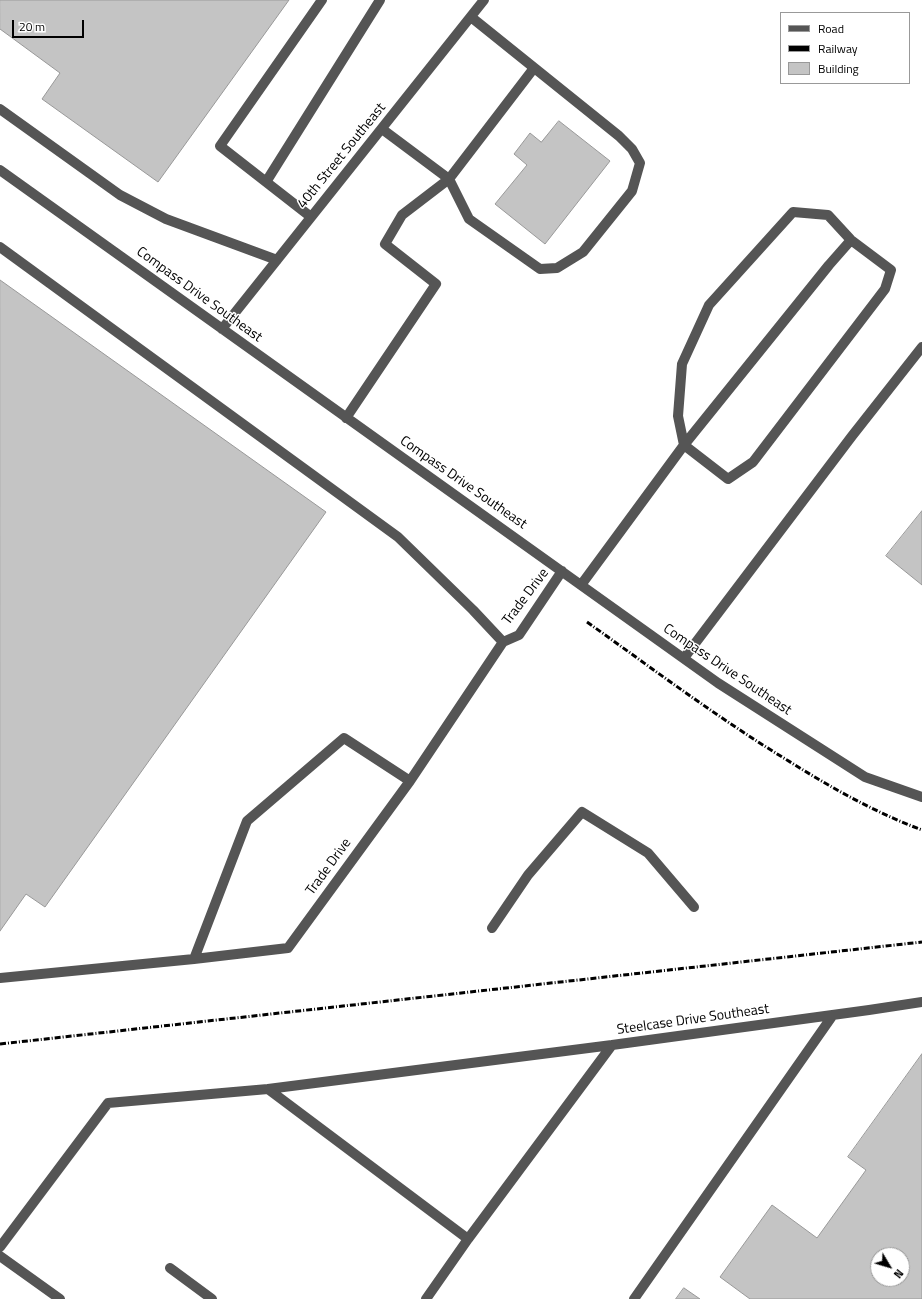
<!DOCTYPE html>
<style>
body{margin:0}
#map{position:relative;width:922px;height:1299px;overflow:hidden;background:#fff;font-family:"Titillium Web",sans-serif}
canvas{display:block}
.legend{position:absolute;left:780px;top:12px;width:130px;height:72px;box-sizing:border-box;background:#fff;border:1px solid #999;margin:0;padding:5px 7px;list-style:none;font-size:12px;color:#000}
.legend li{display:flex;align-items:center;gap:8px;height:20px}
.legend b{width:20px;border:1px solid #999}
.north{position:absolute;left:870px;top:1247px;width:40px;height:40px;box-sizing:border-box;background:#fff;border:1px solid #999;border-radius:50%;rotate:128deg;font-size:11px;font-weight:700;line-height:16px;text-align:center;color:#000}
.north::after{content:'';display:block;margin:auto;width:14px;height:18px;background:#000;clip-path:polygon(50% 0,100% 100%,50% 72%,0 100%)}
.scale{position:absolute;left:12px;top:20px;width:72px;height:18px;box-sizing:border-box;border:2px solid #000;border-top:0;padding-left:5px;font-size:12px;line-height:14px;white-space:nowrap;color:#000;-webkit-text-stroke:3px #fff;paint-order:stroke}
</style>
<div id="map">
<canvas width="922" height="1299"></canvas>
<ul class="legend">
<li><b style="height:5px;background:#555"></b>Road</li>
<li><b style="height:5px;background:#000"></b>Railway</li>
<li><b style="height:11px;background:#c4c4c4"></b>Building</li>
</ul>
<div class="north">N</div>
<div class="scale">20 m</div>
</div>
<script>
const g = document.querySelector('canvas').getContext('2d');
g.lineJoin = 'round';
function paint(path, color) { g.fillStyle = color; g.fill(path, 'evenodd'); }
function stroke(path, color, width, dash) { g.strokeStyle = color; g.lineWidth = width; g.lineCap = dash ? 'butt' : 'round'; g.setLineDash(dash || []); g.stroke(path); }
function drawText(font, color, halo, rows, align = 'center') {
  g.font = font + ' "Titillium Web",sans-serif'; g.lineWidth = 3; g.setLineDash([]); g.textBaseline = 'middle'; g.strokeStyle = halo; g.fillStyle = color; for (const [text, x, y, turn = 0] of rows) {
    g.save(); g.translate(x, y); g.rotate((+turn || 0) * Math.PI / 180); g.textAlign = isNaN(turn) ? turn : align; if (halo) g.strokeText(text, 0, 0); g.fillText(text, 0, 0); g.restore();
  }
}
const building = new Path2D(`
 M0 0H289L158 182 42 99 60 73 0 29Z
 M559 121 610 161 545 244 495 204 527 165 514 154 530 133 541 142Z
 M0 280 326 512 45 907 26 894 0 931Z
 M922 511V585L886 556Z
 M922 1054V1299H750L720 1277 772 1205 817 1238 866 1170 848 1157ZM878 1255H902V1279H878Z
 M684 1288 700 1299H676Z`);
const minor = new Path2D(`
 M0 109 120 195 166 219 277 260
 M382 129 449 179 469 219 540 269 557 268 583 252 632 191 640 163 632 149 619 136 471 17
 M0 170 718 683 865 777 922 797
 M266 182 380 0
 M793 212 828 215 851 240 891 270 885 289 753 462 728 479 684 445 678 416 682 364 709 305Z
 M311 217 220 146 322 0
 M0 247 398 537 473 610 503 642
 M222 329 484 0
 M346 418 436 284 385 244 402 215 449 179 534 68
 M581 585 684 445 829 265 851 240
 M684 658 852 436 922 347
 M492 928 528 875 582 812 648 853 694 907
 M194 959 247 821 344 738 410 781
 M0 978 194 959 288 948 410 781 503 642 519 635 562 571
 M468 1239 268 1089 612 1045
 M0 1247 108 1103 268 1089
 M0 1256 60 1299
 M170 1268 212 1299
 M426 1299 468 1239 612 1045 869 1010 922 1002
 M634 1299 833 1015`);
const rail = new Path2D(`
 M587 622C653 669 718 718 787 760 830 787 874 812 922 830
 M0 1044 922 942`);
const streetNames = [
 ["40th Street Southeast",342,156,-51],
 ["Compass Drive Southeast",199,295,36],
 ["Compass Drive Southeast",463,483,35],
 ["Trade Drive",526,597,-53],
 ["Compass Drive Southeast",727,670,34],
 ["Trade Drive",329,867,-54],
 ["Steelcase Drive Southeast",693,1020,-8]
];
paint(building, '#c4c4c4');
stroke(building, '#999', 1);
stroke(minor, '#555', 10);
stroke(rail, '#000', 3, [6, 2, 1, 2]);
drawText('14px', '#000', '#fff', streetNames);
</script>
